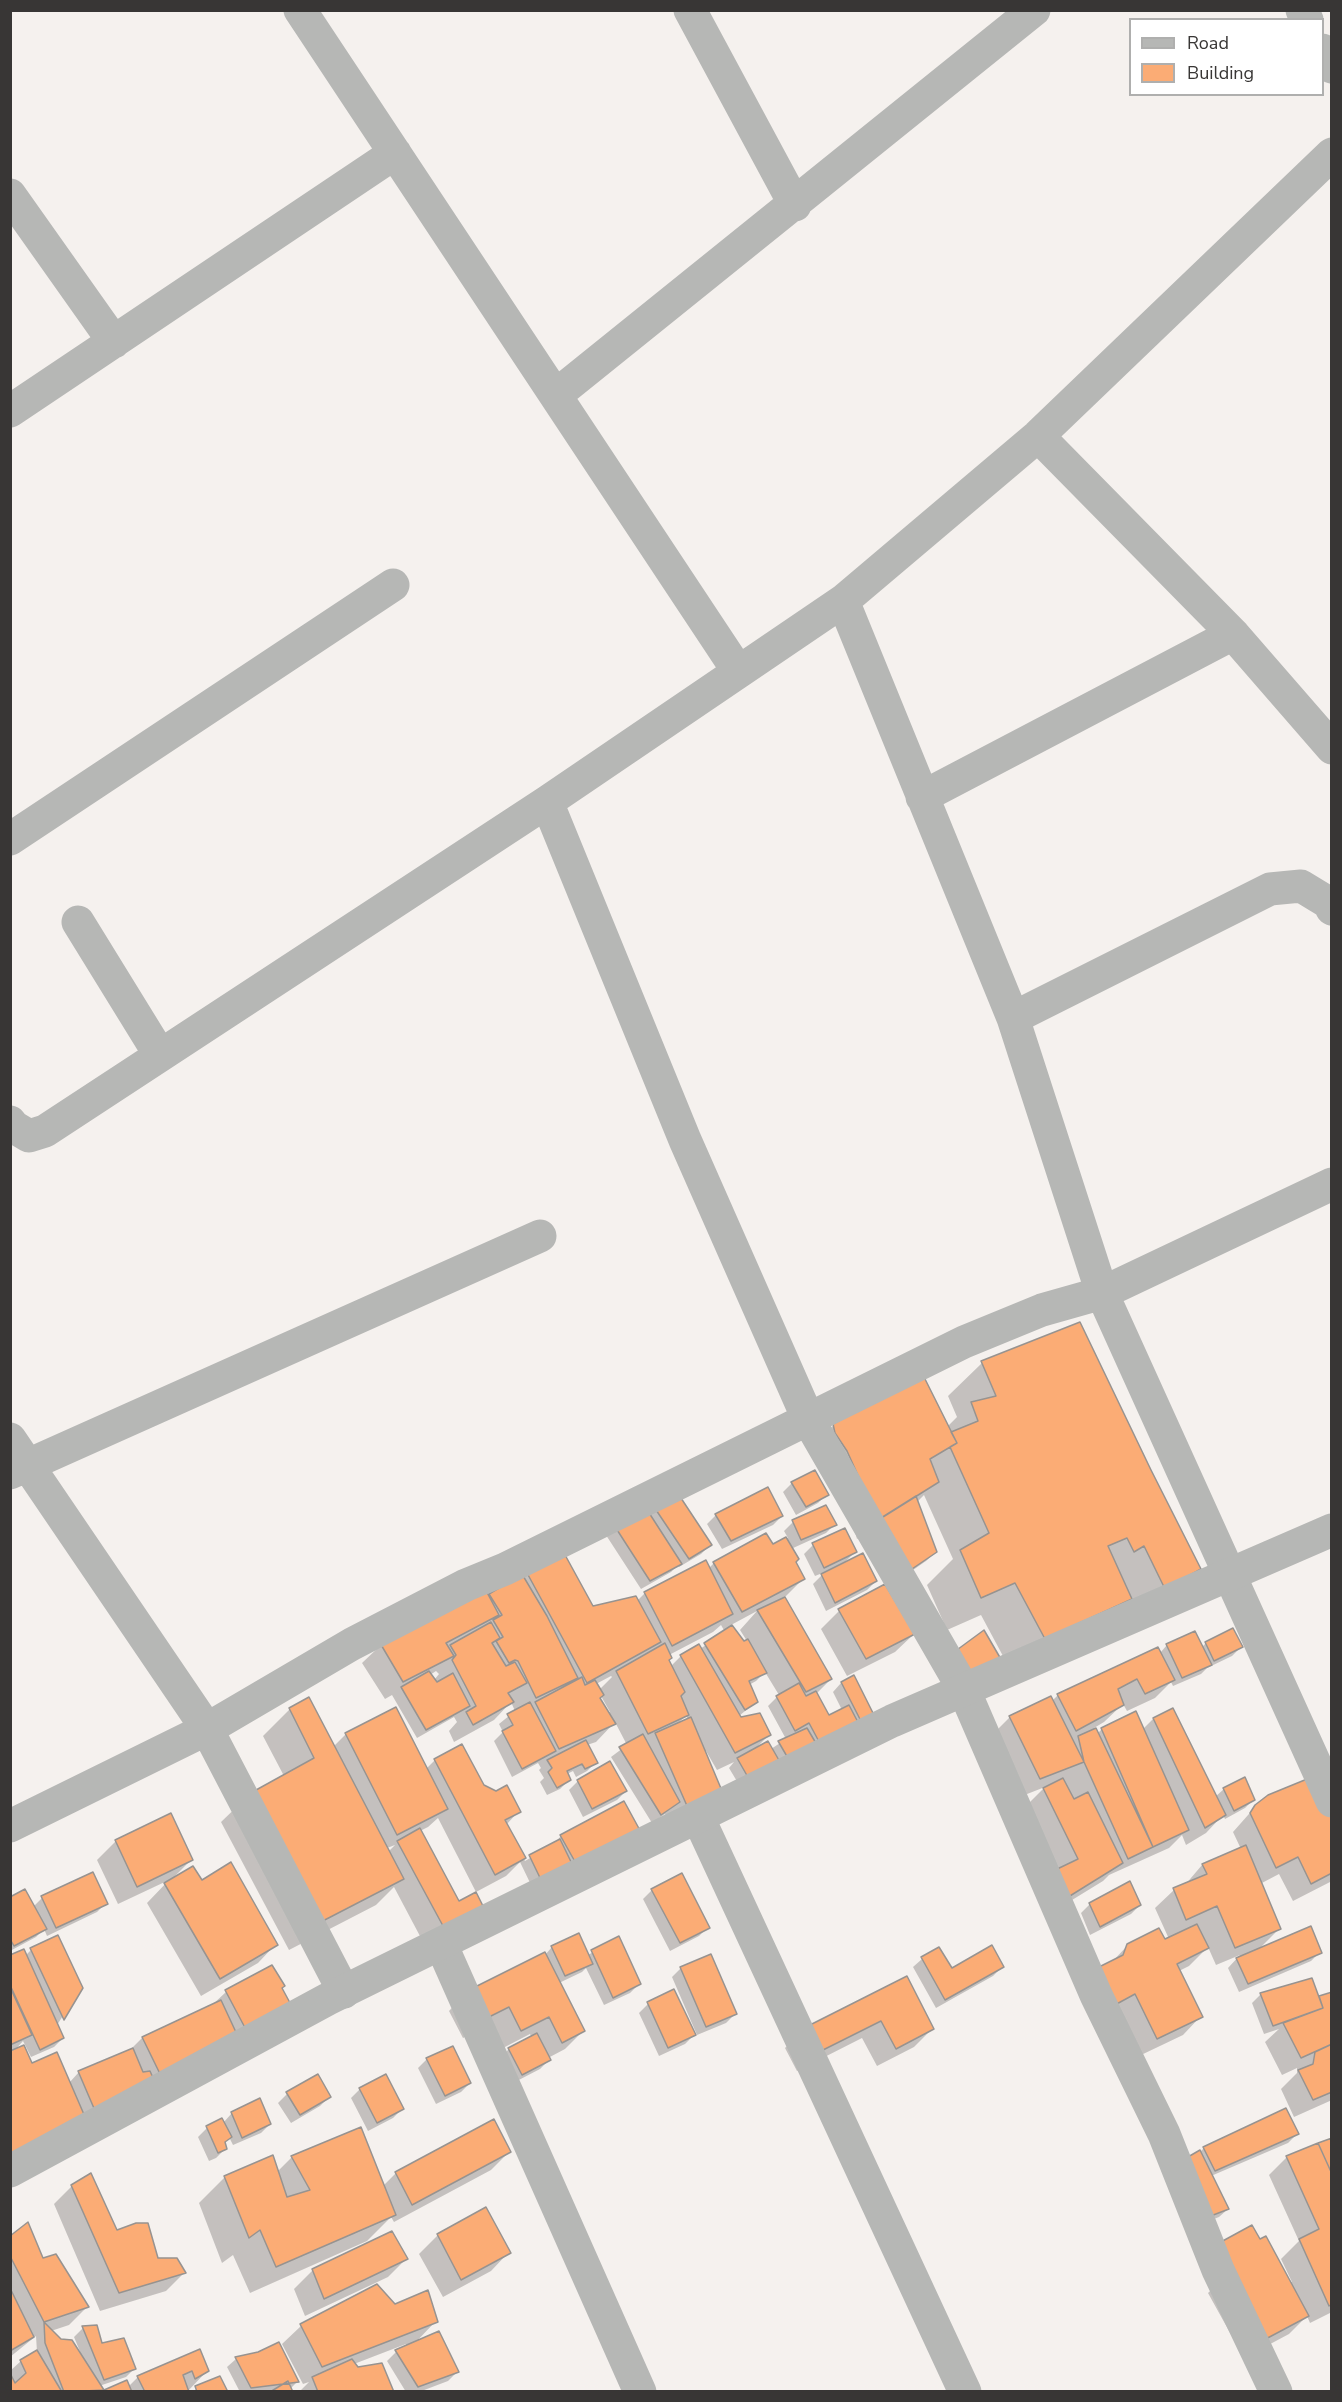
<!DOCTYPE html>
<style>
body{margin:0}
#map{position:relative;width:1342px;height:2402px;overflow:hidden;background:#f5f1ee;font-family:"Nunito Sans",sans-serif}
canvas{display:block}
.frame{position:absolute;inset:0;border:12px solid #383635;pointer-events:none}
.legend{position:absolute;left:1129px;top:18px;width:195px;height:78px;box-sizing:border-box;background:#fff;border:2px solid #afafae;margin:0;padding:8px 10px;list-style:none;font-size:18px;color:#383635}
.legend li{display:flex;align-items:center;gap:12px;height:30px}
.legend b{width:30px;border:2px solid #afafae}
</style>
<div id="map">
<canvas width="1342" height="2402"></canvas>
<div class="frame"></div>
<ul class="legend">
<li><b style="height:8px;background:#b6b7b5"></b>Road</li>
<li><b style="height:16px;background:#fbac75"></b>Building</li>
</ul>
</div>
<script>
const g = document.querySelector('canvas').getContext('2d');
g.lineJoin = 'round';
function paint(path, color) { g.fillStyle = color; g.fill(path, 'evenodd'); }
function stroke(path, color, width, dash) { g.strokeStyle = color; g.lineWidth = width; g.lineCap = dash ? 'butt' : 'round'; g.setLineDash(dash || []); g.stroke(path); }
const shadow = new Path2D(`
 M1080 1324 1150 1471 1199 1568 1011 1671 981 1615 947 1630 927 1585 953 1559 924 1495 917 1502 936 1552 926 1561 900 1579 873 1528 857 1539 852 1521 815 1443 834 1425 947 1427 957 1417 948 1396 982 1363Z
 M792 1483 827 1494 818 1503 796 1515 783 1492Z
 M651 1503 710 1545 701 1554 679 1567 678 1565 671 1572 641 1589 604 1532Z
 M716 1515 782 1516 773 1525 722 1549 707 1524Z
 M793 1522 835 1524 826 1533 791 1549 794 1563 803 1579 784 1598 831 1679 816 1694 829 1717 842 1710 833 1692 841 1683 854 1677 876 1723 744 1793 729 1768 734 1762 717 1770 706 1751 704 1752 723 1797 673 1832 665 1814 652 1823 611 1757 627 1745 615 1722 596 1742 587 1745 596 1762 587 1771 576 1777 573 1771 567 1774 569 1780 560 1789 547 1795 540 1782 544 1778 539 1770 541 1768 538 1763 512 1777 494 1741 503 1732 499 1724 515 1711 511 1702 494 1720 454 1742 449 1731 457 1722 454 1717 417 1738 392 1695 385 1699 362 1663 381 1645 488 1598 528 1575 592 1608 637 1601 645 1593 708 1569 714 1563 773 1545 788 1538 784 1531ZM757 1611 740 1630 747 1641 743 1642 731 1625ZM721 1625 725 1632 700 1649 681 1656 670 1667 667 1660 669 1655 713 1632ZM436 1671 439 1674 434 1680 430 1675ZM765 1672 779 1695 768 1706 786 1739 771 1749 756 1748 769 1735 739 1716 756 1702 749 1685 756 1681ZM611 1676 612 1677 599 1690 596 1684ZM601 1696 610 1712 608 1713 599 1698ZM686 1716 689 1720 676 1725Z
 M813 1545 855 1552 843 1564 876 1581 867 1590 826 1611 813 1584 825 1572 815 1576 804 1554Z
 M839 1611 914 1634 895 1652 847 1676 821 1629Z
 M1206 1643 1241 1647 1232 1656 1207 1668 1201 1674 1173 1686 1171 1682 1155 1698 1127 1711 1123 1704 1104 1722 1094 1728 1097 1734 1102 1729 1142 1730 1153 1719 1173 1710 1215 1797 1224 1789 1254 1799 1245 1808 1225 1819 1223 1815 1206 1833 1186 1845 1182 1835 1169 1848 1109 1875 1103 1881 1046 1916 1025 1807 1045 1787 1022 1796 992 1735 1010 1717 1052 1701 1058 1695 1160 1653 1167 1645 1201 1648Z
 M308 1699 333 1747 346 1734 426 1769 435 1760 483 1786 519 1811 506 1825 525 1861 554 1844 561 1836 640 1834 534 1891 520 1862 506 1876 476 1892 438 1818 428 1827 420 1831 458 1903 430 1955 394 1887 376 1905 289 1950 221 1822 248 1796 284 1776 263 1736 290 1709ZM395 1845 388 1852 387 1848Z
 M578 1781 626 1791 617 1800 583 1817 569 1790Z
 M1256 1806 1332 1823V1881L1293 1901 1279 1874 1260 1884 1279 1929 1258 1950 1320 1952 1311 1961 1239 1992 1228 1968 1240 1955 1216 1965 1208 1947 1189 1966 1179 1971 1201 2016 1183 2035 1139 2056 1117 2012 1111 1963 1128 1945 1169 1939 1155 1908 1174 1890 1185 1885 1202 1865 1241 1849 1233 1832Z
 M170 1815 191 1860 173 1878 201 1882 276 1944 258 1963 201 1996 147 1903 169 1880 118 1904 97 1860 116 1841Z
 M652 1890 708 1927 699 1936 670 1951 643 1899Z
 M42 1898 106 1903 97 1912 47 1936 44 1929 36 1937 10 1951V1899L33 1907Z
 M1090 1904 1140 1905 1131 1914 1090 1935 1081 1913Z
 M618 1938 639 1984 630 1993 604 2005 586 1968 582 1972 559 1983 583 2031 565 2049 548 2058 549 2060 540 2069 513 2083 500 2058 509 2049 532 2038 530 2034 503 2048 490 2024 463 2038 449 2011 467 1992 545 1955 552 1947 588 1955Z
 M31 1950 81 1988 57 2025 63 2038 54 2047 31 2057 23 2041 14 2051 31 2065 69 2083 79 2072 129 2051 142 2038 211 2006 226 1992 272 1967 294 2014 10 2170V1957L25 1956Z
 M922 1959 951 1971 1002 1967 993 1976 936 2008 913 1967Z
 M681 1968 735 2014 726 2023 697 2035 672 1977Z
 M906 1978 932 2029 914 2047 877 2066 862 2038 797 2071 785 2048 803 2030Z
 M673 1991 694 2035 685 2044 659 2056 639 2013 648 2004Z
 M1261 1994 1318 1998 1332 1994V2100L1294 2117 1281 2089 1297 2073V2068L1282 2075 1265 2042 1279 2029 1264 2034 1252 2003Z
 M427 2059 470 2083 461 2092 436 2104 418 2068Z
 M360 2089 402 2109 393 2118 368 2131 351 2098Z
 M287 2094 329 2097 320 2106 291 2123 278 2103Z
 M232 2113 270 2124 261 2133 233 2145 229 2137 224 2143 225 2149 216 2158 209 2161 198 2137 207 2128 223 2123Z
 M1297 2134 1288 2143 1211 2176 1228 2209 1219 2217 1199 2225 1200 2152 1204 2148Z
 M1332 2139V2312L1310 2323 1307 2316 1289 2334 1244 2358 1208 2293 1215 2286 1292 2282 1281 2259 1299 2241 1269 2175 1287 2157Z
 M509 2152 491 2170 394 2222 391 2217 367 2241 250 2293 233 2255 222 2263 199 2203 225 2177 277 2172 292 2157 383 2186 396 2173Z
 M72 2186 116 2232 157 2259 184 2273 166 2291 100 2311 54 2204Z
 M486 2209 509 2252 491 2271 443 2297 419 2254 438 2235Z
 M391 2233 406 2259 388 2277 305 2316 294 2289 312 2271Z
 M10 2238 42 2260 87 2307 69 2325 51 2331 80 2355 81 2354 74 2337 83 2328 101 2345 135 2368 126 2377 99 2386 100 2392H10V2371L21 2361 37 2352 36 2336 10 2357Z
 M377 2285 394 2306 436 2321 414 2344 457 2372 448 2381 419 2392H406L387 2361 396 2352 407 2347 406 2344 354 2364 392 2392H299L309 2382 303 2384 282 2344 301 2326Z
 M199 2351 207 2371 187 2392H106L128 2387 138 2377Z
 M259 2353 297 2382 290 2389 291 2392H240L227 2367 236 2359Z`);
const building = new Path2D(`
 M1080 1322 1151 1470 1201 1569 1165 1589 1144 1546 1134 1552 1127 1538 1108 1546 1132 1599 1045 1639 1015 1583 981 1598 960 1550 989 1533 950 1447 957 1443 951 1432 978 1421 971 1402 996 1396 981 1361Z
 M922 1373 957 1443 930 1459 939 1482 875 1522 870 1502 847 1451 835 1433 833 1424Z
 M815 1470 829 1495 806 1507 791 1482Z
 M768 1487 783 1516 731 1541 715 1514Z
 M675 1489 712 1545 689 1559 650 1501Z
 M916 1496 937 1552 909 1571 881 1518Z
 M644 1505 682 1564 650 1581 612 1522Z
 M826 1505 837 1525 801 1540 792 1520Z
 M845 1528 857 1552 824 1568 812 1543Z
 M766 1533 773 1544 786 1537 799 1559 796 1562 805 1579 742 1612 713 1562Z
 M564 1553 593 1606 636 1596 661 1642 587 1683 527 1573Z
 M863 1553 877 1581 835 1603 821 1574Z
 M706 1560 733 1614 672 1646 644 1592Z
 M522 1574 547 1616 578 1678 536 1698 518 1661 515 1660 509 1663 496 1641 503 1637 493 1620 502 1615 489 1594Z
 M482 1583 499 1615 446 1643 454 1656 403 1682 380 1643Z
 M885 1584 915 1634 866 1659 838 1609Z
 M785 1597 832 1679 806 1692 757 1610Z
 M491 1622 500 1638 492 1643 506 1666 515 1662 527 1683 508 1693 514 1702 473 1725 466 1712 476 1706 452 1660 456 1655 450 1645Z
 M732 1625 744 1641 748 1639 767 1673 749 1681 758 1702 745 1710 704 1643Z
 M1233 1628 1243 1647 1214 1661 1205 1642Z
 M984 1630 1002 1661 964 1679 950 1655Z
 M1195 1631 1212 1665 1182 1678 1166 1644Z
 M665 1643 672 1658 669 1660 685 1692 681 1696 689 1715 648 1734 616 1671Z
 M699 1644 741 1717 760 1713 771 1735 735 1753 680 1655Z
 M1158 1647 1175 1680 1145 1694 1137 1679 1118 1689 1124 1705 1076 1731 1057 1694Z
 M429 1671 437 1682 453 1673 470 1706 426 1730 401 1687Z
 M854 1675 878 1723 865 1729 841 1682Z
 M582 1677 585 1685 595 1680 604 1695 600 1698 616 1724 559 1749 535 1702Z
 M799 1683 806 1696 816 1691 829 1715 849 1705 861 1728 823 1749 809 1723 795 1731 776 1696Z
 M1051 1696 1084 1762 1040 1779 1009 1716Z
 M309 1697 404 1879 315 1925 247 1795 314 1758 289 1708Z
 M530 1702 556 1751 522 1769 502 1731 513 1725 507 1714Z
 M396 1707 448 1809 397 1835 345 1733Z
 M1173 1708 1226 1815 1205 1828 1153 1718Z
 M1136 1711 1189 1830 1153 1847 1101 1728Z
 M691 1717 725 1798 691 1815 655 1733Z
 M807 1728 820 1750 792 1765 778 1741Z
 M1096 1728 1153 1847 1128 1859 1084 1762 1078 1736Z
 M643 1734 680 1802 661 1815 619 1747Z
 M586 1740 598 1763 585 1769 582 1764 567 1771 571 1780 557 1788 548 1772 552 1768 547 1760Z
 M768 1741 784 1769 753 1786 737 1758Z
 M462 1744 484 1785 496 1791 507 1785 521 1812 505 1820 526 1858 495 1875 434 1759Z
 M610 1761 627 1791 592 1809 577 1780Z
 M1245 1777 1255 1800 1234 1811 1223 1788Z
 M1312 1777 1332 1819V1873L1311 1884 1298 1857 1276 1868 1250 1813 1255 1805 1268 1795Z
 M1063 1778 1074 1799 1088 1792 1123 1863 1065 1899 1053 1871 1078 1859 1043 1788Z
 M624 1801 642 1834 578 1867 560 1835Z
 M171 1813 193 1860 137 1887 115 1840Z
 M420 1828 459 1901 476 1892 488 1916 449 1937 397 1841Z
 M560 1839 574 1868 543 1884 529 1855Z
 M1246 1845 1281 1929 1235 1948 1217 1906 1186 1920 1173 1888 1207 1874 1202 1864Z
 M231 1862 278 1945 220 1979 164 1883 193 1866 202 1880Z
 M93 1872 108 1904 56 1928 41 1896Z
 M682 1873 710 1928 680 1943 651 1889Z
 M1130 1881 1141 1905 1100 1927 1089 1903Z
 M25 1889 47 1929 14 1946 10 1939V1897Z
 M1197 1924 1209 1948 1177 1964 1203 2017 1157 2039 1135 1994 1113 2006 1095 1969 1123 1955 1127 1944 1159 1928 1165 1939Z
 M1311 1926 1322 1953 1248 1984 1236 1958Z
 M579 1933 593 1964 565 1976 551 1946Z
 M58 1935 83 1988 64 2020 30 1948Z
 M619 1936 641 1984 613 1998 591 1950Z
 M992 1945 1004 1967 945 2000 921 1957 939 1947 952 1968Z
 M24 1949 64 2038 40 2050 10 1985V1955Z
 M545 1952 585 2031 562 2043 549 2017 521 2031 509 2007 481 2021 467 1991Z
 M711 1954 737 2014 706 2027 680 1967Z
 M272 1965 285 1986 282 1988 296 2014 251 2039 225 1990Z
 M907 1976 934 2029 896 2049 881 2021 815 2054 802 2029Z
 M1312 1978 1323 2008 1273 2026 1260 1993Z
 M10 1987 32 2035 10 2045Z
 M674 1989 696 2035 668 2048 647 2002Z
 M1332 1992V2044L1301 2058 1283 2023 1323 2008 1319 1996Z
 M221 2000 241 2043 163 2080 142 2037Z
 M537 2033 551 2060 522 2075 508 2048Z
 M1332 2044V2092L1313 2100 1298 2070 1313 2064 1315 2052Z
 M24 2045 32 2063 57 2052 89 2126 10 2161V2051Z
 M453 2046 471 2083 445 2096 426 2058Z
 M133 2048 143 2072 150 2071 157 2087 96 2113 78 2071Z
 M318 2074 331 2097 300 2115 286 2092Z
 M386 2074 404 2109 377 2123 359 2088Z
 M260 2098 271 2124 242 2138 231 2112Z
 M1286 2108 1299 2134 1215 2171 1203 2147Z
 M222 2118 232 2137 225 2142 227 2149 218 2153 206 2126Z
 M494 2119 511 2152 412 2205 395 2172Z
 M361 2127 396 2215 276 2267 260 2230 249 2238 224 2176 273 2155 287 2197 310 2190 291 2156Z
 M1332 2138V2174L1318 2143Z
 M1318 2143 1332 2174V2304L1329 2306 1299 2239 1319 2229 1286 2156Z
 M1200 2150 1229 2209 1208 2217 1181 2161Z
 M91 2173 117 2230 136 2223H148L158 2258H177L186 2273 119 2293 71 2185Z
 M486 2207 511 2253 461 2280 437 2234Z
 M28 2222 43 2258 56 2254 89 2307 44 2322 10 2256V2236Z
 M1252 2225 1260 2239 1266 2236 1309 2316 1262 2341 1219 2243Z
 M392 2231 408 2259 324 2299 312 2269Z
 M377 2284 395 2304 428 2290 438 2322 322 2367 300 2324Z
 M10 2288 34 2337 10 2351Z
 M44 2322 61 2339 72 2340 104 2390 64 2392 45 2343Z
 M97 2325 102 2343 124 2338 136 2369 104 2380 82 2326Z
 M439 2331 459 2372 418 2387 395 2350Z
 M279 2342 299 2382 251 2388 235 2357 258 2352Z
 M200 2349 209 2371 195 2379 192 2371 183 2375 189 2392H145L137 2376Z
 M37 2350 62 2392H10V2373L15 2383 26 2373 20 2360Z
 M352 2359 358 2367 382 2363 394 2392H318L312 2377Z
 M220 2376 228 2392H197L195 2386Z
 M127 2380 132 2392H101L104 2390Z
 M288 2381 293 2392H270Z`);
const minor = new Path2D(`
 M300 10 738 671
 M690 10 795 205
 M1302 10 1307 20
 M1322 50 1332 67
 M10 195 114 342
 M556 395 1034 10
 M10 411 395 153
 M1038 436 1233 634 1332 748
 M843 601 1013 1018 1102 1293 1332 1801
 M922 797 1233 634
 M547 802 685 1140 809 1421 964 1690 1096 1995 1164 2134 1218 2270 1276 2392
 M10 839 393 585
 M78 922 160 1055
 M1013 1018 1270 889 1301 886 1329 903 1332 909
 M10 1122 14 1127 29 1136 45 1131 547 802 843 601 1038 436 1332 154
 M10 1439 207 1729 344 1992
 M10 1473 540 1236
 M698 1817 965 2392
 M10 1826 207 1729 352 1644 466 1585 505 1569 964 1342 1042 1310 1102 1293 1332 1184
 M441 1944 640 2392`);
const tertiary = new Path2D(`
 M10 2171 328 1999 892 1721 1332 1530`);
paint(shadow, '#0003');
paint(building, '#fbac75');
stroke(building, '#979390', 1.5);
stroke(minor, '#b6b7b5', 33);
stroke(tertiary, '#b6b7b5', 33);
</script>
